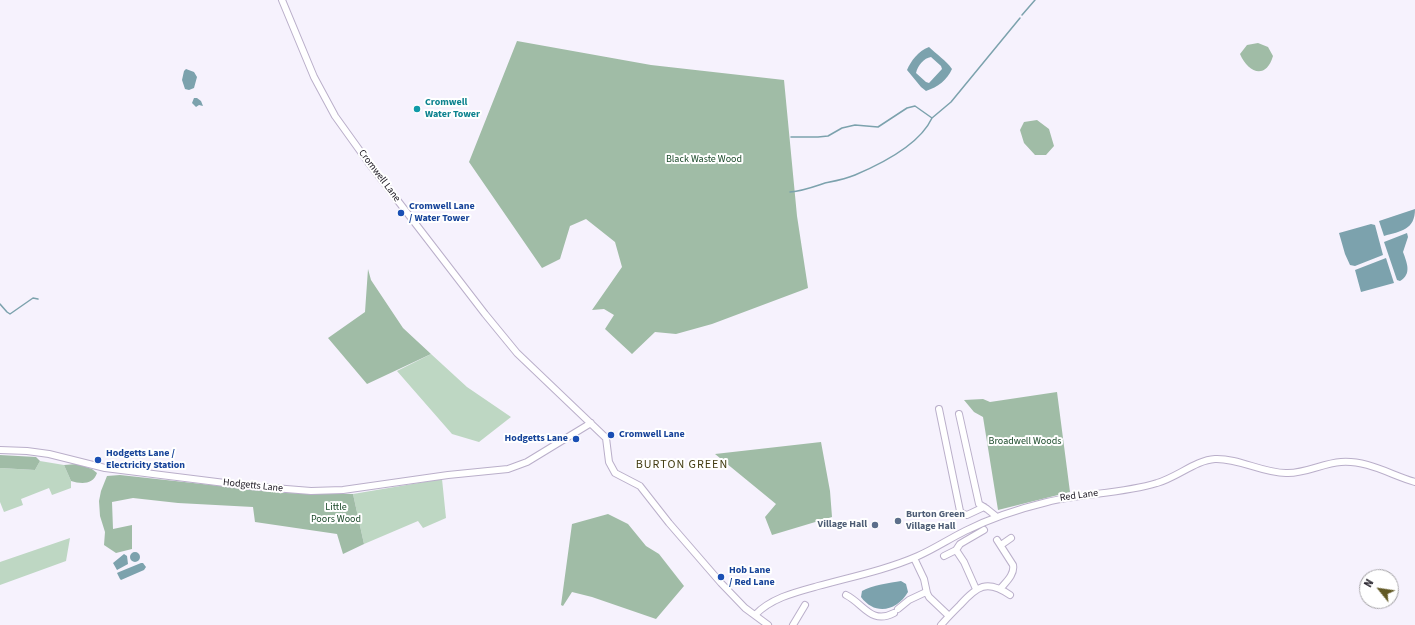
<!DOCTYPE html>
<style>
body{margin:0}
#map{position:relative;width:1415px;height:625px;overflow:hidden;background:#f6f2fd;font-family:"Source Sans 3",sans-serif}
canvas{display:block}
.north{position:absolute;left:1359px;top:569px;width:40px;height:40px;box-sizing:border-box;background:#fff;border:1px solid #a4a2a6;border-radius:50%;rotate:300deg;font-size:11px;font-weight:700;line-height:16px;text-align:center;color:#1b1721}
.north::after{content:'';display:block;margin:auto;width:14px;height:18px;background:#615824;clip-path:polygon(50% 0,100% 100%,50% 72%,0 100%)}
</style>
<div id="map">
<canvas width="1415" height="625"></canvas>
<div class="north">N</div>
</div>
<script>
const g = document.querySelector('canvas').getContext('2d');
g.lineJoin = 'round';
function paint(path, color) { g.fillStyle = color; g.fill(path, 'evenodd'); }
function stroke(path, color, width, dash) { g.strokeStyle = color; g.lineWidth = width; g.lineCap = dash ? 'butt' : 'round'; g.setLineDash(dash || []); g.stroke(path); }
function drawText(font, color, halo, rows, align = 'center') {
  g.font = font + ' "Source Sans 3",sans-serif'; g.lineWidth = 4; g.setLineDash([]); g.textBaseline = 'middle'; g.strokeStyle = halo; g.fillStyle = color; for (const [text, x, y, turn = 0] of rows) {
    g.save(); g.translate(x, y); g.rotate((+turn || 0) * Math.PI / 180); g.textAlign = isNaN(turn) ? turn : align; if (halo) g.strokeText(text, 0, 0); g.fillText(text, 0, 0); g.restore();
  }
}
const green = new Path2D(`
 M431 354 467 387 511 417 479 442 452 434 397 371Z
 M40 461 64 465 71 481V488L52 495 49 488 21 499 23 505 4 512 0 502V468L35 470Z
 M442 479 446 518 423 528 418 521 364 544 353 494Z
 M70 538 66 561 0 585V562Z`);
const forest = new Path2D(`
 M517 41 651 65 784 80 797 216 808 288 712 324 676 334 655 332 632 354 605 329 614 315 604 309 592 310 622 267 615 242 586 219 570 226 560 259 542 268 469 162Z
 M1258 43 1268 47 1273 56C1266 80 1248 73 1240 54L1247 45Z
 M1037 120 1049 129 1054 146 1046 155H1035L1024 143 1020 130 1024 122Z
 M368 269 371 280 403 328 431 354 367 384 328 338 365 312Z
 M1057 392 1070 492 998 510 983 417 974 412 964 400 983 399 990 402Z
 M821 442 830 491 832 517 772 535 765 517 776 504 715 454Z
 M0 455 36 457 40 461 35 470 0 468Z
 M77 464 92 469 97 473C93 485 81 484 71 481L64 465Z
 M120 475 285 493 353 494 364 544 343 554 337 534 255 522 253 507 178 503 133 498 112 502 113 529 132 525V549L116 553 104 545 105 532 100 516 99 501 101 491 107 476Z
 M608 514 628 524 646 546 659 554 684 586 656 619 592 597 572 592 563 606 561 605 572 524Z`);
const water = new Path2D(`
 M929 47C937 55 946 60 952 69 947 80 938 87 926 91L921 87 907 70C911 61 918 51 929 47ZM931 57 941 66 942 69 929 83 926 82 916 73C918 65 924 58 931 57Z
 M186 69 194 72 197 77 194 88 189 90 185 89 182 80 184 71Z
 M194 98H197L201 101 203 106 199 105 196 107 192 103Z
 M1415 209C1415 230 1401 231 1384 236L1379 221Z
 M1371 224 1375 225 1383 255 1355 266 1350 265 1345 254 1339 233Z
 M1407 233 1408 237 1403 252C1407 263 1412 274 1400 281L1397 280 1384 242Z
 M1386 258 1394 283 1361 292 1355 270Z
 M130 557a5 5 0 1 1 10 0a5 5 0 1 1-10 0Z
 M124 554 127 556 128 564 117 570 113 563Z
 M141 563H143L146 567 144 570 121 580 120 579 117 573 119 572Z
 M901 581 906 584 908 592C897 611 875 616 861 597L862 591C872 585 890 583 901 581Z`);
const stream = new Path2D(`
 M1022 15 1035 0
 M791 137H818L828 136 842 128 855 125 878 127 907 108 915 106 932 118 951 102 1020 18
 M790 192C803 191 813 187 825 183 835 181 846 179 855 175 881 164 920 144 932 118
 M0 304 7 312 10 314 33 298 38 299`);
const minor = new Path2D(`
 M282 0 314 77 335 116 368 162 485 314 517 353 606 438 609 462 615 473 640 486 669 523 721 583 745 608 768 625
 M939 409 960 511 963 514 967 515 984 507
 M959 414 979 504 987 509 997 517
 M0 450 27 451 49 454 105 468 249 486 311 491 343 490 448 475 508 469 527 462 591 423
 M997 540 1013 565C1015 574 1006 582 1001 588
 M1001 545 1011 538
 M956 550 964 562 976 589
 M944 556 956 550 960 544 965 541 984 530
 M914 558 924 579 927 593 929 597 949 616
 M846 595C864 604 871 625 894 613
 M898 609 909 600 926 592
 M755 615C771 598 796 592 818 586 851 577 886 570 918 556 934 549 949 539 965 531 991 518 1018 509 1047 502 1083 493 1121 494 1157 483 1176 478 1196 460 1215 459 1239 458 1262 473 1286 473 1305 474 1323 463 1341 462 1367 460 1391 475 1415 482
 M793 625 805 605
 M941 625C947 618 954 611 960 605 977 586 987 579 1010 595`);
const markers = [
 [417,109,4,"#0f9aa8"],
 [401,213,4,"#1a4fb4"],
 [611,435,4,"#1a4fb4"],
 [576,439,4,"#1a4fb4"],
 [98,460,4,"#1a4fb4"],
 [898,521,4,"#5c6f8a"],
 [875,525,4,"#5c6f8a"],
 [721,577,4,"#1a4fb4"]
];
const cultureNames = [
 ["Cromwell",425,103],
 ["Water Tower",425,115]
];
const parkNames = [
 ["Black Waste Wood",704,160],
 ["Broadwell Woods",1025,442],
 ["Little",336,508],
 ["Poors Wood",336,520]
];
const streetNames = [
 ["Cromwell Lane",379,176,53],
 ["Hodgetts Lane",253,486,6],
 ["Red Lane",1079,496,-8]
];
const transitNames = [
 ["Cromwell Lane",409,207],
 ["/ Water Tower",409,219],
 ["Cromwell Lane",619,435],
 ["Hodgetts Lane",568,439,"right"],
 ["Hodgetts Lane /",106,454],
 ["Electricity Station",106,466],
 ["Hob Lane",729,571],
 ["/ Red Lane",729,583]
];
const serviceNames = [
 ["Burton Green",906,515],
 ["Village Hall",906,527],
 ["Village Hall",867,525,"right"]
];
const quarterNames = [
 ["BURTON GREEN",682,465]
];
paint(green, '#bed7c3');
paint(forest, '#a0bca6');
paint(water, '#7ca2ad');
stroke(stream, '#7ca2ad', 1.5);
stroke(minor, '#baafca', 8);
stroke(minor, '#fff', 6);
for (const [x, y, r, color] of markers) { const dot = new Path2D(); dot.arc(x, y, r, 0, 2 * Math.PI); g.fillStyle = color; g.fill(dot); stroke(dot, '#fff', 1.5); }
drawText('bold 10px', '#0d838f', '#fff', cultureNames, 'left');
drawText('10px', '#1a4929', '#fff', parkNames);
drawText('10px', '#1b1721', '#fff', streetNames);
drawText('bold 10px', '#164399', '#fff', transitNames, 'left');
drawText('bold 10px', '#4e5e75', '#fff', serviceNames, 'left');
g.letterSpacing = '1px';
drawText('12px', '#423b11', '#fff', quarterNames);
g.letterSpacing = '0px';
</script>
